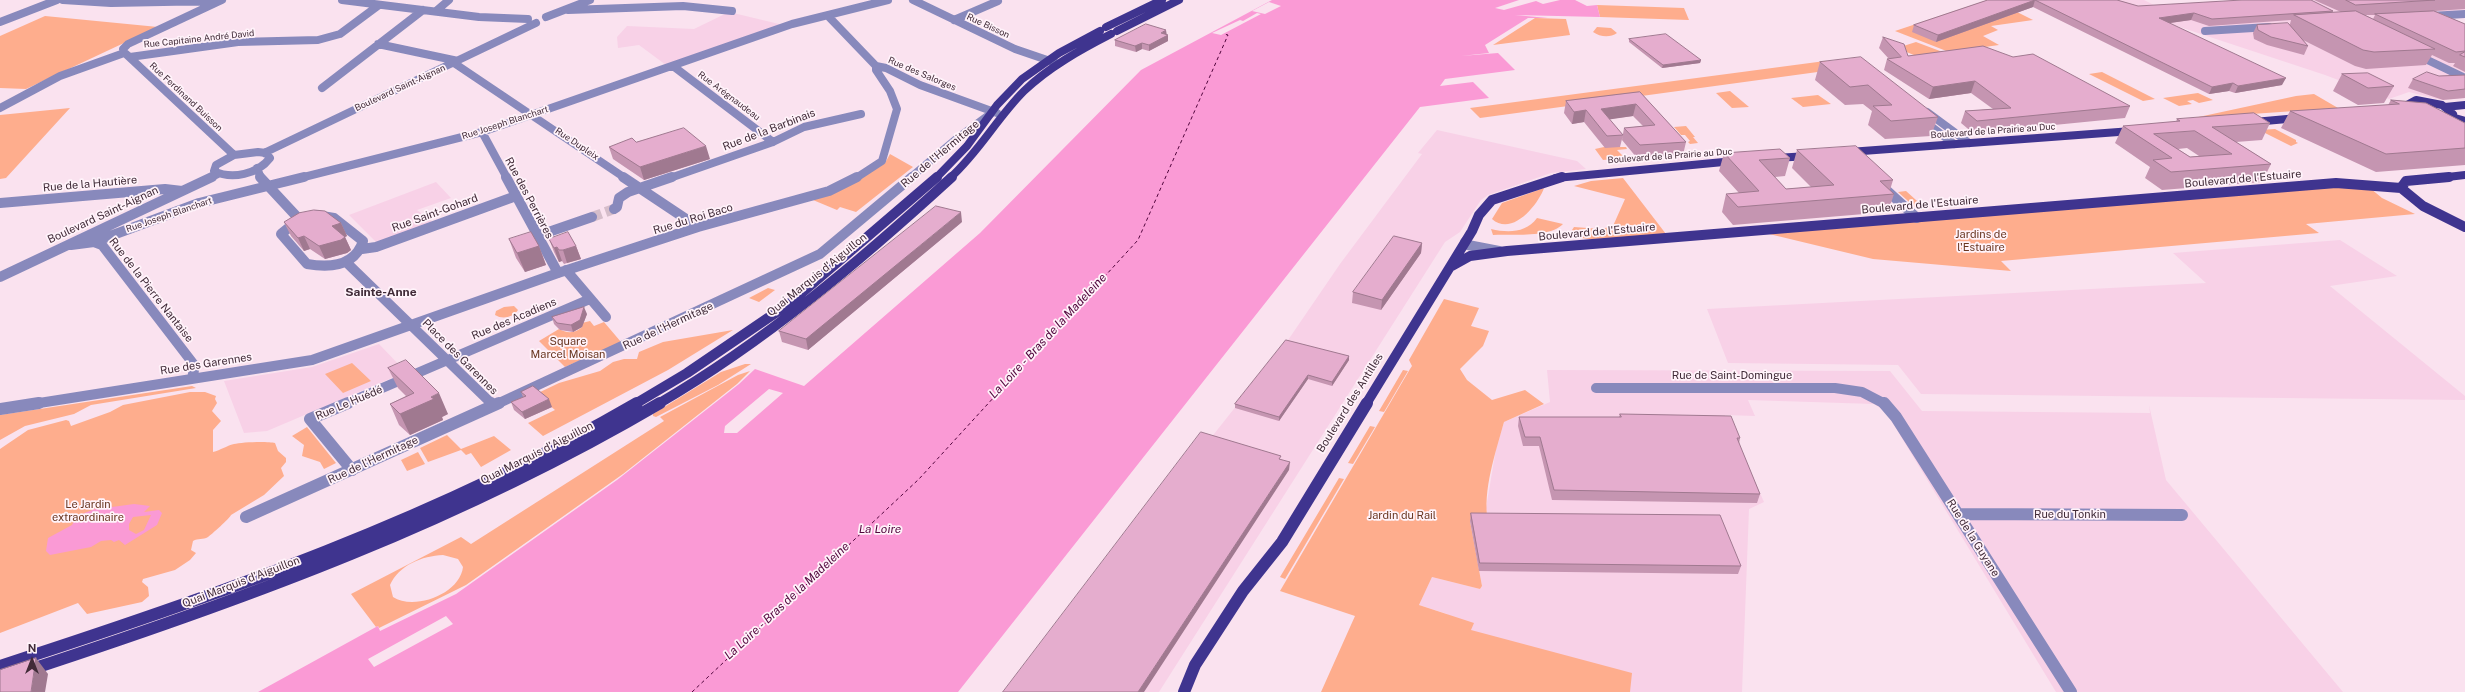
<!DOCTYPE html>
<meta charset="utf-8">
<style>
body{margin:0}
#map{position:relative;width:2465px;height:692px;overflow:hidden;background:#fae2ef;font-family:"Public Sans",sans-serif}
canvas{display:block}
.north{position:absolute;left:12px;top:640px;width:40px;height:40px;-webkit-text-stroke:3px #fff3fa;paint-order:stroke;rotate:0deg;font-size:11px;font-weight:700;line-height:16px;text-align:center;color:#412b38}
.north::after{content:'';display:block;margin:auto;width:14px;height:18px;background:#412b38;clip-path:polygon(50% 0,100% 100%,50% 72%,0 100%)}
</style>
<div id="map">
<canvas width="2465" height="692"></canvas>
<div class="north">N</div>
</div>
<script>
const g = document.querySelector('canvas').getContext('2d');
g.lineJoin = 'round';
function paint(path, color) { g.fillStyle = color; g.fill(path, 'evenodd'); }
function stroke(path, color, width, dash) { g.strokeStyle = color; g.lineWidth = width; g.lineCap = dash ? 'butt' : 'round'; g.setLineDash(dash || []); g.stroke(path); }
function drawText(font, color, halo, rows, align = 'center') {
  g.font = font + ' "Public Sans",sans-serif'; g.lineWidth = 3.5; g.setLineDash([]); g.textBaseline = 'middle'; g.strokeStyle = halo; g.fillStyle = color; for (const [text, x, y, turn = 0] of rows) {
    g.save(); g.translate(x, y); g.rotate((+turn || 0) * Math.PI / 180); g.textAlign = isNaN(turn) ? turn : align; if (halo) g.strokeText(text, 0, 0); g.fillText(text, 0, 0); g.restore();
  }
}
const built = new Path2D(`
 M2098 0H2144L2166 11 2294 0H2465V10L2414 14 2465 37V98L2441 100 2409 92 2389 99 2325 75Z
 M729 12 779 24V26L666 65 639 45 618 48 617 37 627 26 694 29Z
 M1437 130 1577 161 1586 169 1551 173 1488 195 1481 200 1460 232 1445 242 1159 692H1010L1286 343 1340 264 1422 154 1418 153Z
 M436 182 451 198 417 210 435 224 378 244 349 215Z
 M2340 240 2397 276 2330 286 2465 396V400L1921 394 1898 365 1728 363 1707 309 2206 283 2173 253Z
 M379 344 406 372 267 431 244 433 224 381 312 367Z
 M1547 370 1890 371 1922 411 2150 413 2149 405 2166 480 2343 692H2056L1886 412 1874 404 1748 400 1755 416 1725 415 1764 502 1749 509 1742 692H1497L1447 614 1419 605 1432 577 1480 589 1482 586 1470 521H1488L1486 508 1496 449 1504 422 1550 402Z`);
const green = new Path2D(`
 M1988 0H1993L2033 20 1991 26 1998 30 1983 36 1999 45 1949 52 1895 31Z
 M1597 5 1684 8 1689 20 1600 17Z
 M45 16 158 27 26 89 0 88V36Z
 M1535 18 1566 19 1570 35 1493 45Z
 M1597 27 1611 28 1617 33C1610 38 1600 37 1593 32Z
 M1916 42 1948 54 1921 58 1897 48Z
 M1825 61 1847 68 1480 118 1470 108Z
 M2102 72 2155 99 2143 101 2089 74Z
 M1730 91 1749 107 1732 108 1716 93Z
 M2198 93 2213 100 2199 103 2193 100 2187 101 2192 104 2179 106 2163 98Z
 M2314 94 2338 108 2194 118 2296 96Z
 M1818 95 1831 104 1803 107 1791 98Z
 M70 108 6 178 0 179V115Z
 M1686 126 1695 137H1693L1698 143 1690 144 1688 142 1690 141 1685 135H1681L1674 127Z
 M2275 129 2296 140V142L2298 143 2291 146 2259 130Z
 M1604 147H1626L1627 149 1617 150 1623 156 1633 157 1603 160 1595 149Z
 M890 154 913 167 856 212 840 207 837 210 813 200 885 163Z
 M1623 178 1666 234 1596 240 1568 236 1574 227 1601 229 1613 226 1625 199 1574 186 1591 181Z
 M2325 186 2370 188 2382 198 2415 214 2306 224 2319 233 2001 261 2011 271 1873 259 1765 233Z
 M1544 188C1538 205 1512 237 1492 219L1502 203Z
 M1906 191 1926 209 1918 210 1898 192Z
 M1537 218 1563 224C1550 238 1512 234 1493 235L1491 229C1508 233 1526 233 1537 218Z
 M768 288 775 290 759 302 749 298Z
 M1444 299 1479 308 1471 326 1489 331 1483 346 1460 369 1467 380 1492 400 1525 390 1544 404 1504 422C1496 451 1482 492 1488 521H1470L1482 586 1480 589 1432 577 1419 605 1474 623 1471 630 1632 673 1630 692H1321L1355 616 1280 591 1410 369 1412 366 1409 360Z
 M514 306 518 310C513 317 503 320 495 315L496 311 504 307Z
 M590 321 594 326 604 322 621 342 565 367 539 341 559 329C566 333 575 334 582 327V323Z
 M733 330 668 370 543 436 528 423 555 410 536 394 559 383 600 371 613 362 624 359H637L639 352 663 342Z
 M352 363 371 381 343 393 325 374Z
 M745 364H751L718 385 656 417 653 416V414L721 372Z
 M1403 370 1408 371 1384 412 1379 411Z
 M750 371 737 384 623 474 466 585 379 628 378 626 376 627 351 594 461 537 471 544 664 421 660 417 738 375ZM443 555 458 559 463 567C460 594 414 611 393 597L390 585C399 565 422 556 443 555Z
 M192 386 196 388 91 405 74 414 25 426 0 440V415Z
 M190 392H205L216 396 215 399 217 403 212 411 221 421 213 430V452C221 450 226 446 234 444 241 442 268 441 275 443L278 451 286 458V462L281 468 284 476 264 495 231 515C230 518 211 535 208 537 203 540 198 538 193 541L191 550 196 553 190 560 175 570 143 579 142 582 148 587 149 596 142 602 87 614 78 603 0 633V449L28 430 66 420 69 421 71 426 110 412 123 405Z
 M1370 426 1375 427 1353 464 1348 463Z
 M307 427 336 463 324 469 320 462 302 456 304 445 292 436Z
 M447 435 461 449 494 436 511 450 481 467 471 453 466 455 461 450 428 462 420 448Z
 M418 452 425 464 407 471 401 460Z
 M1339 478 1344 479 1285 579 1280 577Z`);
const water = new Path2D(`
 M1272 0H1575L1587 6 1597 5 1600 17 1515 15 1548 18H1528L1485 45 1489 53 1461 56 1498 53 1515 70 1445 79 1440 86 1473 82 1489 98 1420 107 958 692H258L376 627 378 626 380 631 456 594 617 480 739 384 755 369 804 386 980 233 1141 70Z
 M110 503 112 507 134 504 150 506 144 512 159 510 162 513 157 525 125 545 119 540 114 542 111 540 101 541 91 547 50 555 46 551 48 538 72 525 77 516ZM151 515 144 530 136 534 129 530V524L133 517Z`);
const pier = new Path2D(`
 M1519 0H1560L1543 4 1536 1 1504 10 1495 8Z
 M1269 2 1281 6 1265 14 1252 11Z
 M1257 13 1261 14 1221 35 1212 33 1240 20 1243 21Z
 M769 389 783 393 737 433H724L725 426Z
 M446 616 453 624 374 667 368 659Z`);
const ferry = new Path2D(`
 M692 692 919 479 1138 240 1228 35 1224 34`);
const minorTunnel = new Path2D(`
 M592 217 614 209`);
const minorFar2 = new Path2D(`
 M63 0 111 3 215 1
 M342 0 479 17 528 19
 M913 0 1015 49 1056 63
 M568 10 683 6 732 11
 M436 11 449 0
 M828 16 876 66 886 68 920 85 997 113
 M2431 16 2465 14
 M546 17 590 0
 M954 20 998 1
 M0 22 57 0
 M2205 31 2269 27
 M378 44 458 61
 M126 54 234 155
 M2417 55 2465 78
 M130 57 238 42 318 40 340 34 379 5
 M454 63 625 178
 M673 66 773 142
 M322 88 423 10
 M0 108 60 76 124 53 123 49 128 44 222 0
 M1927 112 1969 143
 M1924 121 1954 144
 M482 132 507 178
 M258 152 266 153 270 158C258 174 232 180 214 171L216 165 234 155Z
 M264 153 536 23
 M257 168 261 178
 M210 178 218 174
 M300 178 482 132 792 24 888 0
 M670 178 773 142 804 127 861 114
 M856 178 882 161 897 109 890 91 876 70V66
 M910 178 955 140 993 112`);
const minorFar1 = new Path2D(`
 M260 177 299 219
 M506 177 558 273
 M623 177 698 227
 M1883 187 1917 218
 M0 203 165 189 182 191
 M614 209 617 207 619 198 628 192 672 177
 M316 215 334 218 363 241C355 266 330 268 307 264L281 234 297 221Z
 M537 236 592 217
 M94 242 102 245 195 366 192 378
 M1465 242 1468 245 1499 251
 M71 245 94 242 199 203 304 177
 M362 249 376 247 516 196
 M346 262 492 404
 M566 270 606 317
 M0 277 212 177
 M1596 388H1835L1862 392 1885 404
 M33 404 312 360 558 273 698 227 829 191 857 177
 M345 404 590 299
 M497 404 820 254 912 177`);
const minor = new Path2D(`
 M348 403 310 419 352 470
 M491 403 493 405
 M1884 403 1896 417 2071 692
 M0 409 39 403
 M1959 514 2182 515
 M246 517 499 403`);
const majorFar2 = new Path2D(`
 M1106 27 1162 0
 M1117 31 1179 0
 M2416 100 2442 105 2453 114C2438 121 2419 115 2407 105Z
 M2445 107 2465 105
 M2448 116 2465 121
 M2254 122 2298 118
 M1849 152 2132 131
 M1775 158 1809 156
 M936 178 967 146 997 105 1022 79 1059 53 1100 31
 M950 178C979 152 997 118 1024 91 1049 67 1080 50 1111 34
 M1556 178 1734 161
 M2439 178 2465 175`);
const majorFar1 = new Path2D(`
 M2449 177 2406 181 2401 188 2423 206 2465 227
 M1452 266 1470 256 1507 251 2336 183 2401 188
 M635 404 687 373 790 303 937 177
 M658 404C766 341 860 261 952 177
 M1366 404 1472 231 1479 215 1492 200 1562 177`);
const major = new Path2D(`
 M0 666C219 595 438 519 637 403
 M29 670C249 598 459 521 660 403
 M1184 692 1195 665 1243 591 1282 542 1367 403`);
const wall = new Path2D(`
 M1988 0H2117L2138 6 2333 11 2332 13 2341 12 2314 0H2465V9L2435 11 2465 24V72L2453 66 2455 63H2449L2432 55 2426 65 2366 69 2355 66 2303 40 2308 46 2304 55 2267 45 2254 39 2253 33 2257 25 2290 24 2291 20 2209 26 2191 20 2169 23 2282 85 2235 93 2229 91 2209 94 2033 7 1936 42 1912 32 1914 25ZM2365 15H2375L2373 19Z
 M1167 35 1168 41 1149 51 1142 49 1136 52 1115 46V40Z
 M1883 37 1908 56 2130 106 2125 118 1973 133 1961 123 1965 111 1993 109 1971 93 1929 99 1884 70 1887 59H1889L1879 48Z
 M1629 39 1701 60 1700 63 1662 68 1629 42Z
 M1820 62 1938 117 1931 136 1885 139 1868 125 1872 111 1863 104 1845 105 1815 80Z
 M2342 74 2394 86 2384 103 2358 105 2333 91Z
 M2465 75V98L2443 100 2408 88 2413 79 2439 76Z
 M1640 92 1686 142 1683 155 1637 158 1622 140 1624 128 1643 126 1633 116 1609 119 1623 135 1620 147 1605 148 1584 122 1572 124 1564 113 1566 101Z
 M2391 100 2465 123V165L2376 172 2281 128 2290 111 2388 105Z
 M2177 119 2270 123 2262 140 2236 142 2271 164 2262 182 2162 190 2145 178 2150 167 2115 143 2123 126 2176 122ZM2187 148 2199 156 2190 157 2178 149Z
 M636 142 710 159 644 180 613 159 609 147Z
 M1797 150 1893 180 1890 190 1894 194 1888 212 1733 225 1722 212 1726 194 1739 193 1719 171 1724 153 1790 158 1785 176 1775 177 1786 189 1811 187 1792 168Z
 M284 222 341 223 347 236 345 237 351 250 347 253 325 259 310 249 304 251 291 236Z
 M962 222 808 350 782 342 779 331Z
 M509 239 539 246 546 265 525 272 516 258Z
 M549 239 576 246 581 259 567 263 564 264 562 261 559 262 554 252Z
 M1422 243 1421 253 1381 310 1352 303 1353 292Z
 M587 314 582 327 573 332 560 330 554 324 552 317Z
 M1286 340 1349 360 1332 386 1308 379 1279 421 1235 408V404Z
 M388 368 448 414 442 417 443 420 410 435 399 425 390 404 406 396 398 388Z
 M521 392 552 407 525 419 514 410 511 402 523 397Z
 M1620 414 1740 438 1739 444 1760 494 1757 503 1552 500 1539 446H1523L1518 426 1519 417H1619Z
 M1471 513 1741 566 1738 574 1479 571 1470 521Z`);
const shadedWall = new Path2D(`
 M2035 0 2033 7 1936 42 1938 35Z
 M2194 13 2191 20 2156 25 2159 18Z
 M1166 30 1167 36 1161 33Z
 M1168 35V41L1149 51V45Z
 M1142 43V49L1136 52 1135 46Z
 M1701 60 1700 63 1662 68 1663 65Z
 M2286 78 2282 85 2235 93 2238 86Z
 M1975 81 1971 93 1929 99 1933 87Z
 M2233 83 2229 91 2209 94 2212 87Z
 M1636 104 1633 116 1599 121 1601 109Z
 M1586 110 1584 122 1572 124 1574 112Z
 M706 146 710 159 644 180 640 167Z
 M961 212 962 222 808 350 806 339Z
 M341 223 347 236 345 237 351 250 347 253 325 259 319 246 332 226Z
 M304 236 310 249 304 251 298 238Z
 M1422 243 1421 253 1381 310 1382 300Z
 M539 246 546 265 525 272 517 253Z
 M576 246 581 259 567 263 563 250Z
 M557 247 562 261 559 262 554 248Z
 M584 307 587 314 582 327 573 332 571 325Z
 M1349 356V360L1332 386V382Z
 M1308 375V379L1279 421V417Z
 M439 393 448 414 442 417 443 420 410 435 400 414 431 397Z
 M549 399 552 407 525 419 522 412Z
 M1290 462 1289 470 1144 692H1138Z
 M36 658 48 674 45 692H31Z`);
const building = new Path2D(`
 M1988 0H2117L2138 6 2242 0H2311L2333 11 2212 19 2194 13 2159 18 2286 78 2238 86 2233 83 2212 87 2035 0 1938 35 1914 25Z
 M2346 0H2435L2356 5Z
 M2356 11 2435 49 2374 52 2363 50 2294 15Z
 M2434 11 2465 24V51L2456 52 2375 14Z
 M2288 23 2308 46 2271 37 2258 30 2257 25Z
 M1146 24 1166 30 1161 33 1168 35 1149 45 1142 43 1135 46 1115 40Z
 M1666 34 1701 60 1663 65 1629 39Z
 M1883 37 1904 44 1908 56 1983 46 2013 57 2033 54 2130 106 1977 121 1965 111 2011 108 1975 81 1933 87 1887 59 1901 57Z
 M2465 52V57L2460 55Z
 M1861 57 1938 117 1891 121 1873 106 1892 105 1868 85 1850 87 1820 62Z
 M2427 72 2439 76 2465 75V89L2448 91 2413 79Z
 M2368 73 2394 86 2368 88 2342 74Z
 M1640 92 1686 142 1640 145 1624 128 1655 125 1636 104 1601 109 1623 135 1607 136 1586 110 1574 112 1566 101Z
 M2391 100 2426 103 2465 123V148L2386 154 2290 111 2399 104Z
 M2254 113 2270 123 2212 127 2271 164 2171 172 2153 160 2172 158 2123 126 2180 121 2177 119ZM2195 131 2232 154 2190 157 2154 134Z
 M684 128 706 146 640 167 609 147 632 138 636 142Z
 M1856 146 1893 180 1880 181 1894 194 1738 207 1726 194 1759 191 1724 153 1780 149 1790 158 1759 160 1786 189 1834 185 1797 150Z
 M936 206 961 212 806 339 779 331Z
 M314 210 325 211 341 223 332 226 345 237 341 240 319 246 304 236 298 238 284 222 299 213Z
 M531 232 539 246 517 253 509 239Z
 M568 232 576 246 563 250H559L557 247 554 248 549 239Z
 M1394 236 1422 243 1382 300 1353 292Z
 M584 307 580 320 571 325 557 323 552 317Z
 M1286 340 1349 356 1332 382 1308 375 1279 417 1235 404Z
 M406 360 439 393 431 397 434 399 400 414 390 404 414 393 388 368Z
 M533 386 549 399 522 412 511 402 526 396 521 392Z
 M1620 414 1731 416 1740 438H1737L1760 494 1554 490 1540 437H1525L1519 417H1621Z
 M1201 432 1281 456 1279 459 1290 462 1138 692H1003Z
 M1471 513 1720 515 1741 566 1480 563Z
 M36 658 31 692H0V670Z`);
const farStreetnames = [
 ["Rue Bisson",988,26,25],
 ["Rue Capitaine André David",199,39,-6],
 ["Rue des Salorges",922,74,23],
 ["Boulevard Saint-Aignan",400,88,-25],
 ["Rue Arégnaudeau",729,96,37],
 ["Rue Ferdinand Buisson",186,97,43],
 ["Rue Joseph Blanchart",505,123,-18],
 ["Boulevard de la Prairie au Duc",1993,131,-4],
 ["Rue Dupleix",577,144,34],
 ["Boulevard de la Prairie au Duc",1670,156,-4],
 ["Rue Joseph Blanchart",169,215,-19]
];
const streetNames = [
 ["Rue de la Barbinais",769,130,-21],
 ["Rue de l'Hermitage",940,154,-40],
 ["Boulevard de l'Estuaire",2243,179,-5],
 ["Rue de la Hautière",90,184,-5],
 ["Rue des Perrières",529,198,62],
 ["Boulevard de l'Estuaire",1920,205,-5],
 ["Rue Saint-Gohard",435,213,-20],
 ["Boulevard Saint-Aignan",103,215,-25],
 ["Rue du Roi Baco",693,219,-17],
 ["Boulevard de l'Estuaire",1597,232,-5],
 ["Quai Marquis d'Aiguillon",817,275,-39],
 ["Rue de la Pierre Nantaise",151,290,52],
 ["Rue des Acadiens",514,319,-23],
 ["Rue de l'Hermitage",668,326,-25],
 ["Place des Garennes",460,357,45],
 ["Rue des Garennes",206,364,-9],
 ["Rue de Saint-Domingue",1732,376],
 ["Rue Le Huédé",349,403,-23],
 ["Boulevard des Antilles",1350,403,-58],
 ["Quai Marquis d'Aiguillon",537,453,-27],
 ["Rue de l'Hermitage",373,460,-25],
 ["Rue du Tonkin",2070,515],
 ["Rue de la Guyane",1973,538,58],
 ["Quai Marquis d'Aiguillon",241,582,-21]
];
const parkNames = [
 ["Jardins de",1981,235],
 ["l'Estuaire",1981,248],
 ["Square",568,342],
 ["Marcel Moisan",568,355],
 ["Le Jardin",88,505],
 ["extraordinaire",88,518],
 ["Jardin du Rail",1402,516]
];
const neighbourhoodNames = [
 ["Sainte-Anne",381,292]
];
const waterNames = [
 ["La Loire - Bras de la Madeleine",1048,336,-47],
 ["La Loire",880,529],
 ["La Loire - Bras de la Madeleine",787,601,-43]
];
paint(built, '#f8d1e7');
paint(green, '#fead8d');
paint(water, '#fa9ad5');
paint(pier, '#fae2ef');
stroke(ferry, '#51053c', 1, [3.5, 3]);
stroke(minorTunnel, '#d5bdca', 10, [10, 4.5]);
stroke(minorFar2, '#8889bc', 8);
stroke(minorFar1, '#8889bc', 10);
stroke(minor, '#8889bc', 12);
stroke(majorFar2, '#3f348f', 8);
stroke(majorFar1, '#3f348f', 10);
stroke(major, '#3f348f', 12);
paint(wall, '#c595b1');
paint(shadedWall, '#a07990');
paint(building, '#e5adce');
stroke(building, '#a07990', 1);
drawText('9px', '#412b38', '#fff3fa', farStreetnames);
drawText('11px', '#412b38', '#fff3fa', streetNames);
drawText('11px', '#693620', '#fff3fa', parkNames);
drawText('bold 12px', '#412b38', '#fff3fa', neighbourhoodNames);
drawText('italic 12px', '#51053c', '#fff3fa', waterNames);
</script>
